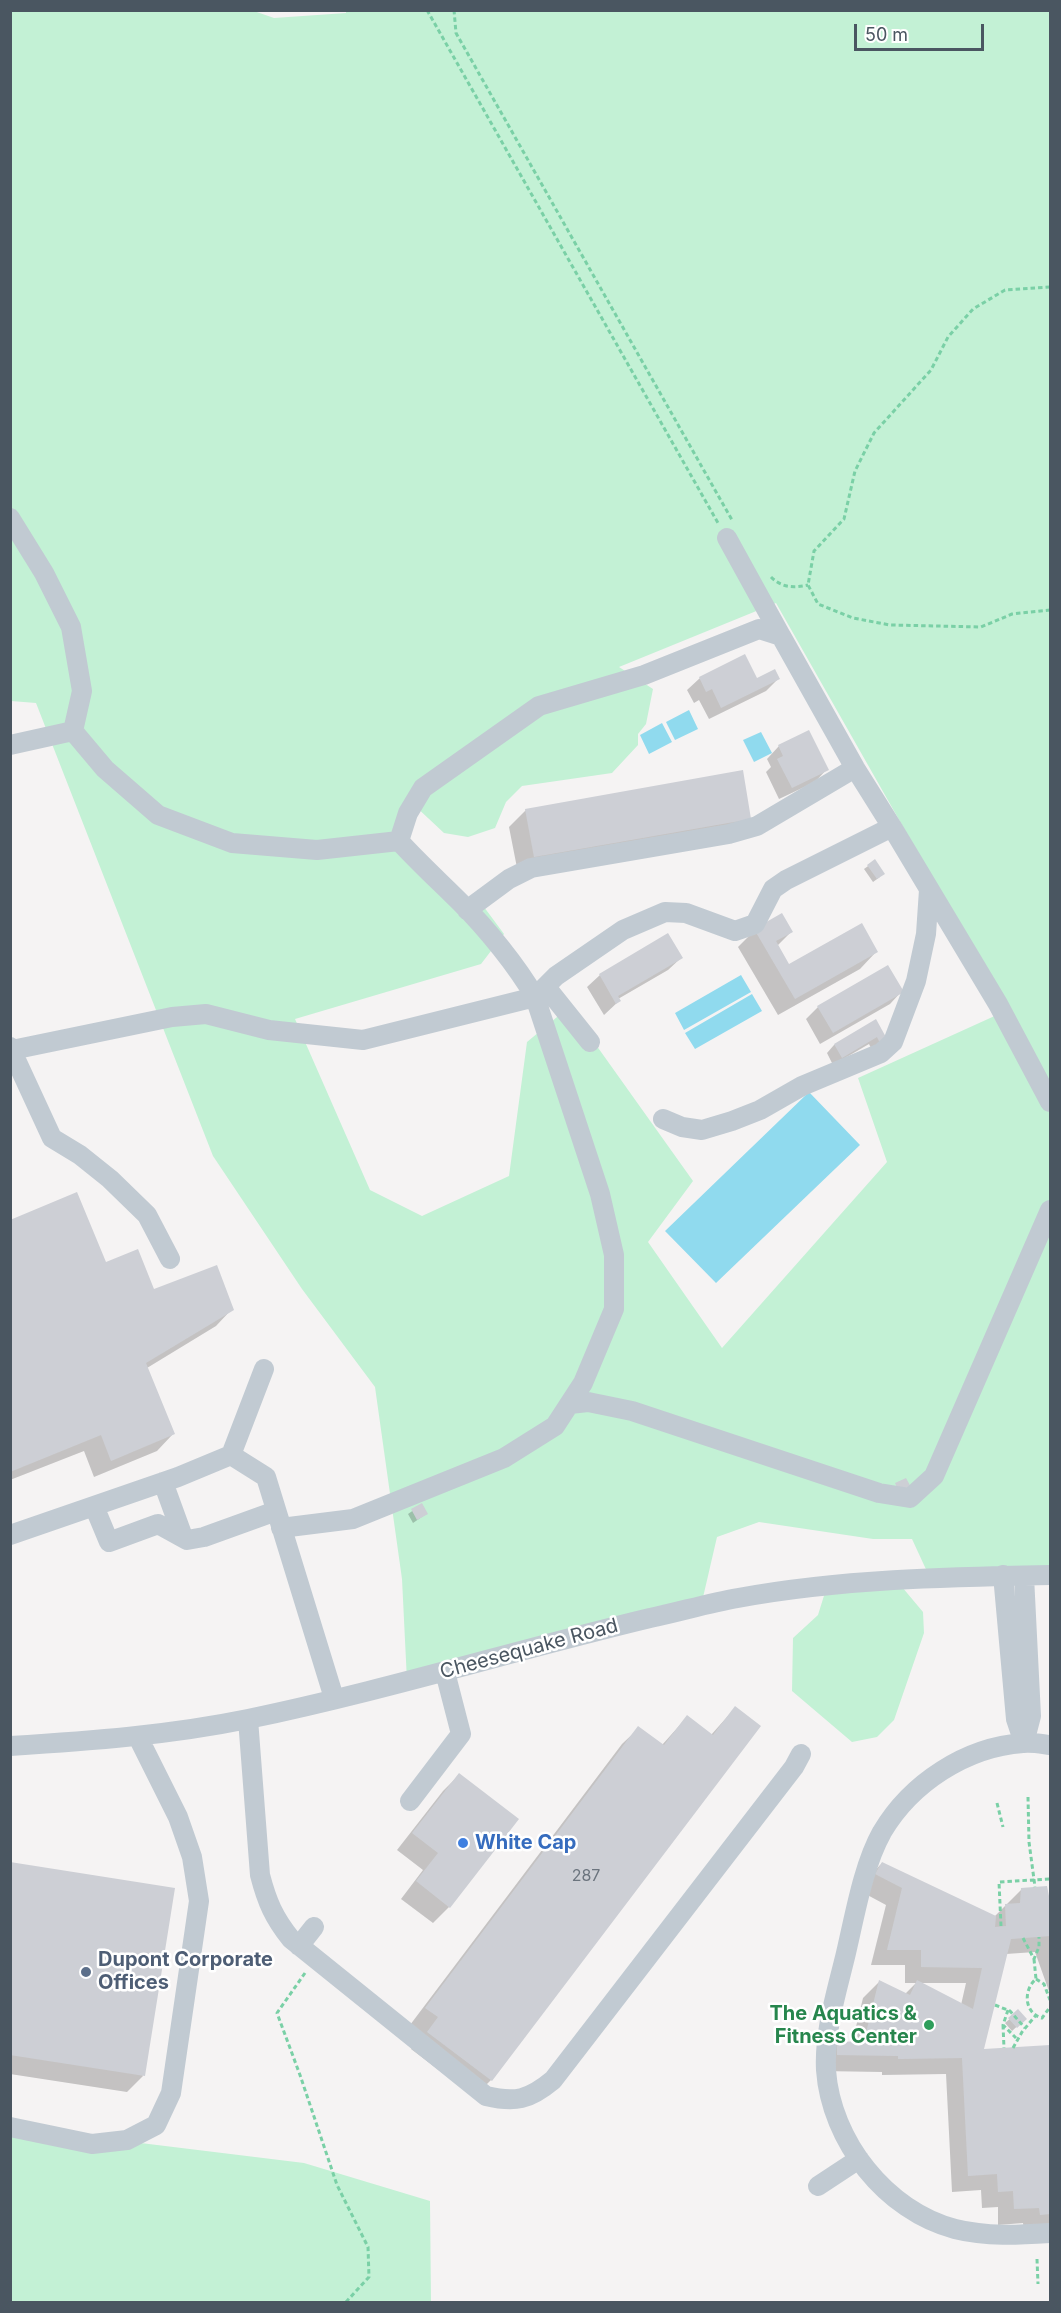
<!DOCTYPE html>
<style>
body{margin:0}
#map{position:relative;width:1061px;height:2313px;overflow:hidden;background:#f5f3f3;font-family:Inter,sans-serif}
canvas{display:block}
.frame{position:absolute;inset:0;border:12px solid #4a5661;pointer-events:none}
.scale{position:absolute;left:854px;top:24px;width:130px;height:27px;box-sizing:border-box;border:3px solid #4a5661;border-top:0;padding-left:8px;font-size:18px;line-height:21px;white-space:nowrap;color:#4a5661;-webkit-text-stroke:4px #fff;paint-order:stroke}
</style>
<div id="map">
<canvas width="1061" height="2313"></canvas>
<div class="frame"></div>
<div class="scale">50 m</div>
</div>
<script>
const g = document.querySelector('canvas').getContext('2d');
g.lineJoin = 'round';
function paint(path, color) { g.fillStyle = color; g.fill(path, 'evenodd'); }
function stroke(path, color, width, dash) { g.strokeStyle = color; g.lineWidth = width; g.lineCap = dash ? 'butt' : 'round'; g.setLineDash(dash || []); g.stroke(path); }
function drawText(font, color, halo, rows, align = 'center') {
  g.font = font + ' Inter,sans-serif'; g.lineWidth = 5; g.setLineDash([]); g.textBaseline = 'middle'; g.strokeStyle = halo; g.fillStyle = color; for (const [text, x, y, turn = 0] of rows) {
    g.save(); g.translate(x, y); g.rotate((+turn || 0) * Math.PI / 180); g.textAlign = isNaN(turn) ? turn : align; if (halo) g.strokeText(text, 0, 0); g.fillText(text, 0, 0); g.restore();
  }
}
const green = new Path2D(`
 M251 10 274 18 346 13V10L1050 11V1575L930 1578 912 1539H873L759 1522 717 1537 701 1606 407 1681 402 1579 375 1387 302 1289 213 1156 36 703 11 701 10 11ZM776 603 902 825 1010 1009 858 1078 887 1162 722 1348 648 1242 693 1181 569 1007 527 1042 509 1176 422 1216 370 1190 295 1019 481 964 504 934 484 907 462 904 399 841 413 804 444 833 468 837 495 828 506 802 522 786 612 773 638 745V734L646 724 653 689 619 667Z
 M897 1581 923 1612 924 1633 894 1720 877 1737 852 1742 792 1691 793 1638 818 1615 827 1586Z
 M10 2127 304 2163 430 2201 431 2302H11Z`);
const water = new Path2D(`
 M689 710 698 729 675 740 666 722Z
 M662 723 672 742 649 754 640 735Z
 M761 732 772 753 754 762 743 740Z
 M741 975 751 992 684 1030 675 1013Z
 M752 994 762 1011 695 1049 685 1033Z
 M809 1092 860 1145 716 1283 665 1231Z`);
const shadow = new Path2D(`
 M700 678 756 680 778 679 766 691 709 719 699 700 694 703 687 690Z
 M779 746 827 769 815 782 779 799 766 772 771 767 767 759Z
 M526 810 750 818 733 835 518 873 509 827Z
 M875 861 880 877 873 882 864 869Z
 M755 930 791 932 777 946 789 966 876 952 860 969 778 1015 738 947Z
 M668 936 681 958 668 970 618 999 619 1001 604 1015 587 987 600 975Z
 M902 991 890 1004 820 1044 806 1019 818 1007Z
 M875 1021 886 1039 872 1050 869 1044 833 1065 827 1053 834 1045Z
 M10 1221 105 1264 153 1291 232 1309 216 1326 147 1368 173 1434 157 1451 94 1477 84 1451 10 1480Z
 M421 1505 426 1514 413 1523 408 1514Z
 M735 1708 759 1726 491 2080 474 2097 411 2049 422 2034 410 2025 622 1744 639 1728 662 1745 687 1717 711 1735Z
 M459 1775 449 1907 433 1923 401 1899 423 1870 397 1850 443 1791Z
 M882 1863 994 1917 1022 1889 1050 1902V1994L1035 1952 1006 1954 982 2051 1050 2047V2229L1024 2231 1023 2223 998 2225V2207L982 2208 981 2190 952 2192 946 2074 882 2075V2072L821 2071V2060L838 2043H852L863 1998 880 1981 905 1994 916 1983H905V1965H871L886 1905 860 1891 866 1880ZM920 1983H966L961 2005Z
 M10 1864 143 2076 127 2092 10 2074Z
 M1018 2012 1025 2019 1012 2031 1005 2023Z`);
const building = new Path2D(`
 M745 654 757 678 775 669 780 679 721 708 712 689 706 692 699 677Z
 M809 730 829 770 792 788 777 759 783 756 778 745Z
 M743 770 751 819 534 857 525 809Z
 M875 859 885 874 877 879 867 865Z
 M782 913 793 932 776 941 789 964 862 923 878 952 795 999 754 929Z
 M668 933 683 958 618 996 621 1001 616 1004 599 974Z
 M888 965 904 992 833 1033 817 1006Z
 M876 1019 887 1039 880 1043 877 1037 842 1058 834 1044Z
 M77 1192 106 1262 138 1249 154 1289 217 1265 234 1310 146 1363 175 1434 111 1461 101 1435 10 1472V1220Z
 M906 1478 912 1489 900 1494 895 1483Z
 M422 1503 428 1514 417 1520 411 1509Z
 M735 1706 761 1726 492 2081 427 2032 438 2017 425 2008 638 1726 664 1745 687 1715 713 1735Z
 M459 1773 519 1819 450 1908 416 1881 438 1853 412 1833Z
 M10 1862 175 1888 145 2076 10 2055Z
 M882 1862 996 1916 995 1927 1006 1926 1005 1904 1020 1903 1021 1888 1047 1886 1050 1901V1936L1011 1939 984 2049 1050 2045V2214L1040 2215 1039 2208 1014 2209 1013 2191 998 2192 997 2174 968 2176 962 2058 898 2059V2056L837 2055V2042L864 2041 879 1980 910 1995 917 1980 973 2009 982 1968 921 1967V1950H887L902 1888 875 1874Z
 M1018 2009 1027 2019 1017 2028 1008 2018Z`);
const path = new Path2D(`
 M427 10 718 523
 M454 10 456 33 732 520
 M1050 287 1005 290 973 309 948 337 931 370 874 433 855 471 844 519 814 551 808 585 818 604 853 618 890 625 981 627 1012 614 1050 610
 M771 577C782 588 794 588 808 585
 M1028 1797 1029 1842 1035 1887
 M997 1803 1003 1827
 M1001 1926 999 1882 1050 1879
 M1023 1938 1034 1959 1039 1947V1937
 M1034 1959 1036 1979C1023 1990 1024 2013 1042 2018L1050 2007
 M305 1973 277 2013 300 2075 337 2185 368 2247 369 2277 346 2302
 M1036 1979 1044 1984 1050 2000
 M995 2005 1010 2011 1025 2028
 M1008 2010 1003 2025 1016 2038
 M1003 2025 1004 2048
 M1013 2048 1022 2032 1036 2015
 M1037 2259 1038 2284`);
const minor = new Path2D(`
 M10 518 44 573 71 627 82 691 73 731
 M727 538 781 636
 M10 745 73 731 105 769 158 815 232 843 317 850 399 841C419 863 440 882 461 903 487 929 517 966 535 997L600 1194 614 1255V1309L583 1383 555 1426 504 1458 353 1519 281 1528
 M892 827 998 1004 1050 1102
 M467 910 509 879 531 868 729 834 757 826 855 768
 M546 987 590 1042
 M10 1047 52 1138 80 1155 110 1179 147 1215 170 1259
 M12 1050 172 1017 206 1014 269 1030 363 1040 535 997 556 976 623 930 665 912 686 913 735 931 755 924 773 889 786 880 892 827 855 768 781 636 759 629 644 675 539 706 423 788 408 813 399 841
 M663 1119 682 1127 702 1130 732 1121 760 1110 802 1086 881 1053 893 1042 916 981 926 934 929 890
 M570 1404 588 1402 632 1411 879 1493 910 1498 934 1476 1050 1210
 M231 1455 264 1369
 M163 1482 183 1537
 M94 1506 109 1542 158 1524 187 1540 204 1537 276 1511
 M10 1535 178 1477 231 1455 266 1477 334 1698
 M1003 1575 1016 1719 1024 1743 1031 1716 1024 1576
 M248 1719 260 1875C267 1902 274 1918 291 1939L486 2096C515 2103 529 2100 553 2080L794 1767 801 1754
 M1050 1745C1042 1744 1032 1742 1023 1743 966 1747 911 1783 882 1832 863 1866 855 1915 846 1953 837 1991 824 2031 826 2070 831 2141 886 2211 955 2229 987 2237 1019 2235 1050 2233
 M10 1746C90 1741 170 1735 248 1719 383 1691 516 1650 650 1618 679 1612 709 1603 738 1598 841 1579 946 1577 1050 1575
 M410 1801 461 1734 445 1672
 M299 1946 314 1927
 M10 2127 92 2144 127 2140 156 2125 171 2093 199 1901 192 1857 178 1817 138 1737
 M818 2186 859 2159`);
const markers = [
 [463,1843,6,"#3f7fe0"],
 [86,1972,6,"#5c6f8a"],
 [929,2025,6,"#2e9e5b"]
];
const numberNames = [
 ["287",586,1876]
];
const streetNames = [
 ["Cheesequake Road",529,1649,-15]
];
const shopNames = [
 ["White Cap",475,1843]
];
const serviceNames = [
 ["Dupont Corporate",98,1960],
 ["Offices",98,1983]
];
const leisureNames = [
 ["The Aquatics &",917,2014],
 ["Fitness Center",917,2037]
];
paint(green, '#c3f1d5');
paint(water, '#90daee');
paint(shadow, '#0003');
paint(building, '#cdcfd5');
stroke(path, '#7ad0a6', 3, [4.5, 3]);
stroke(minor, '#c1cad2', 20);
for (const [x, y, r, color] of markers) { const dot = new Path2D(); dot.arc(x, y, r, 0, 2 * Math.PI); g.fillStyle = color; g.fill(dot); stroke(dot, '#fff', 2); }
drawText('16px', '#6b747e', null, numberNames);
drawText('20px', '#4a5661', '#fff', streetNames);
drawText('bold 20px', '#366cbe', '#fff', shopNames, 'left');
drawText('bold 20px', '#4e5e75', '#fff', serviceNames, 'left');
drawText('bold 20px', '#27864d', '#fff', leisureNames, 'right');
</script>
